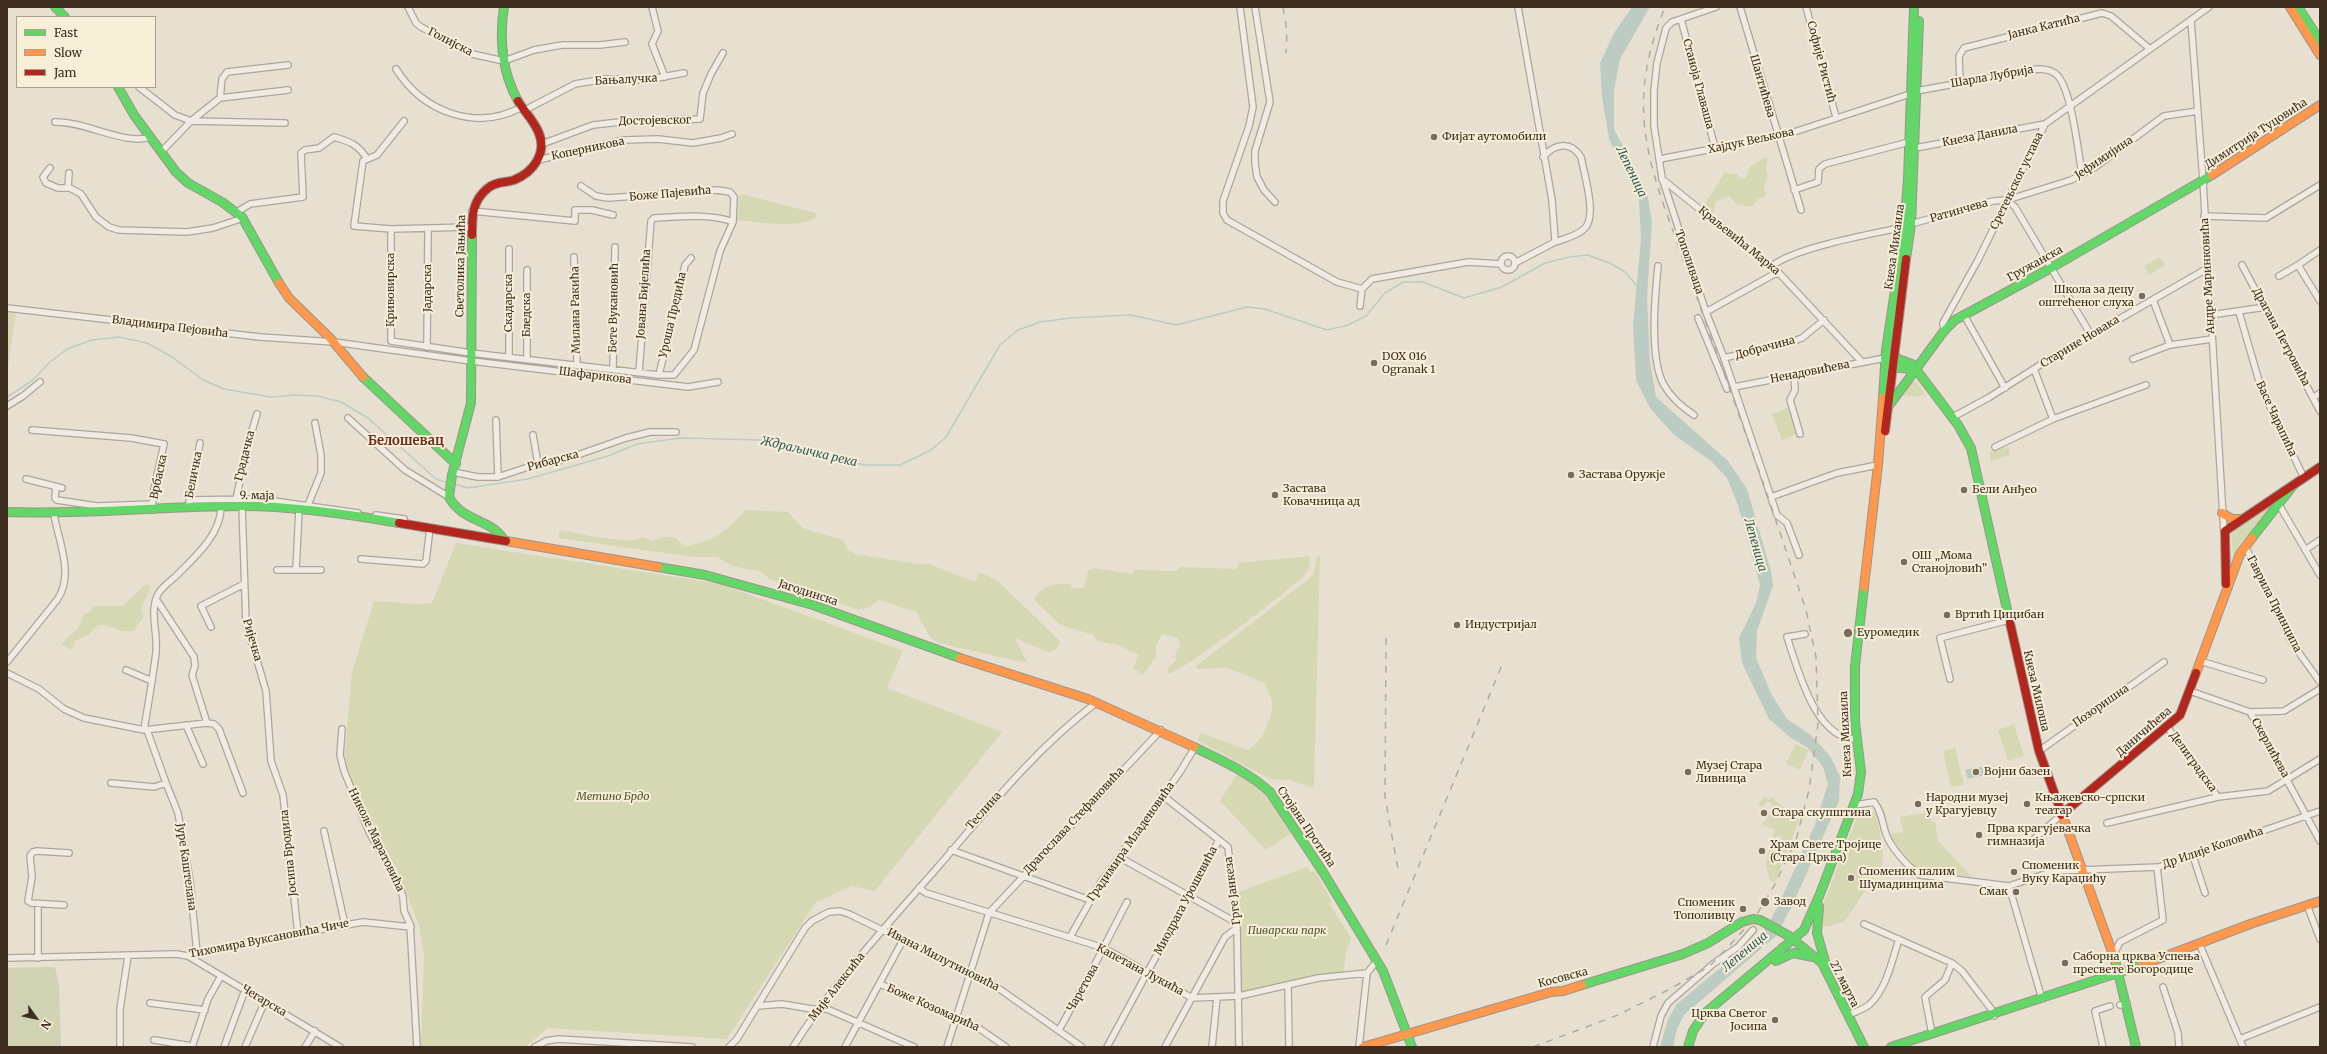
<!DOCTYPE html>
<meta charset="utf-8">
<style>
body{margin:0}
#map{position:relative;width:2327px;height:1054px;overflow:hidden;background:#e7e0d1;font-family:Merriweather,serif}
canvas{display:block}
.frame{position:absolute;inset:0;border:8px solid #3d2e20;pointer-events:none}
.legend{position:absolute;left:16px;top:16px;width:140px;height:72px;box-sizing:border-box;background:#f7eed8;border:1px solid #ada18e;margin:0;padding:5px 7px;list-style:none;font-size:12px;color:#3d2e20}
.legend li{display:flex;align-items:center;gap:8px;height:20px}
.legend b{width:20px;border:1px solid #ada18e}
.north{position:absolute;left:16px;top:998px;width:40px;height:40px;-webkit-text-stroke:3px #f7eed8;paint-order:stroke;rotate:123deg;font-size:11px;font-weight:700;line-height:16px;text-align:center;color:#3d2e20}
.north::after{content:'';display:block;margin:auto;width:14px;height:18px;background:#3d2e20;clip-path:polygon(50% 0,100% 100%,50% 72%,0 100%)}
</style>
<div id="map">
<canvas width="2327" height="1054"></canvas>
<div class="frame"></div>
<ul class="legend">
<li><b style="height:5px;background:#63d668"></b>Fast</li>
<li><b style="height:5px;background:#ff974d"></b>Slow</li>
<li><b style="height:5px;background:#b3261e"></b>Jam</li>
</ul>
<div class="north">N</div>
</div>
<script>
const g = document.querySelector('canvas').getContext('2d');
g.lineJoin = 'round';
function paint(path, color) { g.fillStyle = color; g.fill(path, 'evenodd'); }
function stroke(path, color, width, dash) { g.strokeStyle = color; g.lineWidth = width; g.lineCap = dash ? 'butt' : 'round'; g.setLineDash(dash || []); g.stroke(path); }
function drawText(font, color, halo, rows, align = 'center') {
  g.font = font + ' Merriweather,serif'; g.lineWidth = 4; g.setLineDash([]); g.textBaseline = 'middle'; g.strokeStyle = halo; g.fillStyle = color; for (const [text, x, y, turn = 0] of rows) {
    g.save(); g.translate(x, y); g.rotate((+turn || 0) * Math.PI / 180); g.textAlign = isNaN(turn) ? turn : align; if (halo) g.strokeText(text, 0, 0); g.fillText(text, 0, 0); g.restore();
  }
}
const green = new Path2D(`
 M1765 157 1768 159 1766 169 1768 176 1764 186 1766 193 1764 197 1757 199 1753 207 1737 205 1729 196 1716 202 1713 214 1711 215 1703 207 1725 172 1729 174H1737L1739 178 1745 179 1750 167Z
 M742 194 815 213 816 217C802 229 755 222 737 220L739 195Z
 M2160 257 2165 265 2149 275 2144 266Z
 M7 310 16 312 8 368H7Z
 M1913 381 1916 382 1925 394 1918 397 1903 395Z
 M1787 408 1797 434 1782 440 1772 414Z
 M2008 447 2010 455 1991 461 1989 452Z
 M2272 504V506L2240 544 2229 567V560L2233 556 2231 532 2255 513Z
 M746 510 788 512 803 528 843 540 848 550 856 554 918 564H929L975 582 980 572 998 581 1061 642 1055 650 1048 652 1015 638 1027 663 938 643 930 637 916 612 879 600 869 607 859 610 770 579 759 571 732 566 717 557H694L558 538 560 530 596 537 631 541 643 537 652 541 663 537H675L685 547C713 541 727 531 746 510Z
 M456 543 721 584 903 651 887 688 1002 732 875 891 852 886 815 903 727 1039 548 1028 525 1047H421L424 956 419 925 397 869 378 838 356 793 347 768 345 752 352 672 374 601 417 604 432 603Z
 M1310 556C1310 560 1310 567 1308 571 1301 583 1184 670 1169 674L1167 669 1177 659 1175 654 1180 647 1178 638 1162 634 1156 646V656L1143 675 1133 668 1139 655 1118 645 1097 641 1094 635 1061 625 1036 602 1035 598C1044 584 1055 584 1070 584L1073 588H1084L1088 571 1094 568 1132 574 1135 570 1177 571 1180 567 1237 569 1238 563Z
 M1320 556 1314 788 1288 780 1270 779 1197 740 1201 733 1247 750C1259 747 1273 717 1272 705 1272 698 1267 689 1265 683L1228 668 1199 669 1195 667 1310 578 1314 572 1317 557Z
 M146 584 151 587 141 609 144 616 134 631H121L104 625H98L89 635 75 641 72 650 61 644 77 629 85 613 88 614 93 606H123Z
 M2014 724 2024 756 2008 761 1998 730Z
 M1796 744 1809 751 1799 770 1786 763Z
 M1955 748 1964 785 1951 787 1943 751Z
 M1237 774 1268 792 1294 831 1266 850 1220 801Z
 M1765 797 1769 800 1771 797 1799 820 1775 882 1770 881 1766 864 1772 840H1775L1774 844 1777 847 1782 837 1777 835 1775 839 1772 838 1775 830 1762 825 1775 807 1768 801 1762 807 1758 804Z
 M1859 812H1876L1883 849 1882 865 1847 918 1843 922 1826 927 1820 922 1821 910Z
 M1929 812 1932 823 1935 822 1938 841 1972 877 1922 871 1915 867 1892 839 1890 834 1903 832 1900 817Z
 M1307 867 1310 872 1315 871 1332 902 1330 904 1351 938 1347 948 1343 974 1239 994 1233 894Z`);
const cemetery = new Path2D(`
 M55 967 59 985 61 1047H7V968Z`);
const water = new Path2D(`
 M1632 7H1650L1620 59 1614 91V129L1647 192 1652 222 1647 297 1650 362 1656 397 1728 461 1747 489 1771 571 1773 586 1757 631 1756 658 1772 695 1787 719 1811 735 1830 756 1840 776 1839 801 1791 908 1776 936 1684 1015 1677 1029 1673 1047H1660L1668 1019 1677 1004 1762 933 1776 910 1814 827 1828 784 1823 767 1808 748 1791 738 1769 719 1742 663 1739 638 1756 603 1760 585 1738 505 1727 478 1711 461 1674 435 1650 408 1636 380 1633 325 1641 239 1639 201 1609 139 1602 97 1600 63 1614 33Z
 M1984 766 1986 775 1968 779 1965 770Z`);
const stream = new Path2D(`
 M7 397 33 380 49 363 67 349 92 340 119 337 147 343 172 357 203 380 224 389 271 397 295 395 317 396 341 402 368 418 436 479 448 483
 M454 484 468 488 528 479 608 456 637 444 680 438 760 440 833 459 865 465H900L931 450 946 437 1000 345 1018 330 1040 322 1070 318 1131 315 1176 325 1247 307 1265 309 1327 330 1348 325 1366 316 1385 293 1403 282H1423L1464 298 1502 287 1545 263 1569 257 1587 255 1610 263 1625 272 1637 286`);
const street = new Path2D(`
 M408 7 416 23 421 27 472 54 504 61 534 50 562 45H600L625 42
 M652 7 658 31 652 44 665 77
 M1240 7 1253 107 1249 126 1223 201V213L1227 220 1337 282 1362 289
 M1255 7 1270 102 1255 151V163L1257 177 1264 190 1275 202
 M1716 7 1672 22 1666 28 1657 63 1654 90V126L1662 178 1706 312 1724 358 1777 515 1787 523 1799 555
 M1740 7 1801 210
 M1806 7 1836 117
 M1681 19 1715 148
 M2191 20 2203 181 2224 533
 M396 69C423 112 476 132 522 107
 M1960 83 1959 56 1964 48 2102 13 2111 16 2150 49
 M139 87 175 115 191 121 285 123
 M1916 91 2038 69C2046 69 2053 70 2058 76 2072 93 2078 151 2082 174
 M220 98 222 79 227 72 288 65
 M525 110 575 84 605 79 646 80 684 73
 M404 121 377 155 363 161 354 226 391 229 471 227
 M55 122C85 121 125 146 151 137
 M542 144 593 125 629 121 700 119 703 93 711 74 723 53
 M1915 148 2045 124
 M161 152 191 121 220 98 288 90
 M1543 157C1555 143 1571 141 1581 157 1584 174 1598 217 1584 229 1577 236 1563 239 1553 243
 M1660 159 1785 135 1910 94
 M538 160 624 140 658 139 693 143 721 138 732 134
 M50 168 43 177 46 183 58 188H70
 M69 173 68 187 81 194 96 217 109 227 119 230 187 232 213 228 243 218
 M1662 179 1778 272 1862 362
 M1794 190 1818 182 1819 169 1825 164 1909 142
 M2007 200 2015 207 2091 335
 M472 211 575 221V210H592L613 215
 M237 212 250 204 303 197 301 153 305 150 319 148 334 137C349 141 359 145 367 159
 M2204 216 2266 218 2320 185
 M1911 224 1993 201 2007 200 2071 180 2094 168 2164 116 2198 111
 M391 229V341L471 353 659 375H674L694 350 720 251 733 222 734 197 730 192 717 190 608 198 596 196 581 186
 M1501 263a7 7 0 1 1 14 0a7 7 0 1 1-14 0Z
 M574 257 577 364
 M1515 263 1553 243 1555 240 1552 200 1518 7
 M2242 265 2320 411
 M2298 265 2320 250
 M1658 266C1655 296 1649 358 1664 385 1671 398 1682 407 1694 415
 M1772 266C1796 247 1872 234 1904 227
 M527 270V359
 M2279 276 2298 265 2320 301
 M2153 300 2170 345
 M1360 306 1362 289 1372 279 1468 262 1501 264
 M7 308 260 337 334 342 471 361 688 387 718 382
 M1706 312 1778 272
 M2239 312 2261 388 2304 478
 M1964 315 2005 388
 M2210 315 2266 307
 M1698 318 1727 389
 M1944 331 1943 323 1978 260 2045 124 2209 7
 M427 347 428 229
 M509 357V249
 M1724 358 1794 341 1802 338 1824 320
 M2133 359 2170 345 2212 339
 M613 369 615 247
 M2034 369 2053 419
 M639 372 651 221 654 218C679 217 710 213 733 222
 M659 375 685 265 691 258
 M1794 376 1795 390 1790 400 1800 434
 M1734 387 1885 358
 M2313 398 2320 393
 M7 406 23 396 40 382
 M1953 417 1988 398 2048 360 2208 268
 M348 418 405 470 449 497
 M496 420 498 477
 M32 430 131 438 164 444 153 494 152 510
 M533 435 538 464
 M1995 447 2053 419 2146 385
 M453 472 478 477H498L540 463H552L572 457 626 438 650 432H676
 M26 479 62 488
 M56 487 55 498 57 500 97 506 153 504
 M1771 497 1837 473 1878 465
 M236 499 248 444 257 414
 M189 500 255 499 270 501
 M267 500 358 513
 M2278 503 2320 575
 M308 505 321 473V455L315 423
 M242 506 246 623 266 691 271 761 283 795 298 934
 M188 508 200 443
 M376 515 404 519
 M2245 546 2292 643 2320 682
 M2305 550 2320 540
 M361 559 423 564 426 561 430 528
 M277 570H321
 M296 570 299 510
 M156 599 194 657 195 666 192 675 207 723
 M211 627 201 606 244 584
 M1805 634 1787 637C1798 669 1815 740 1857 739
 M2200 661 2263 680
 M7 662 57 600C75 574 58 541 54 514
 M126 670 152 681
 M7 673 39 689 64 709 84 718 144 730 207 723 214 724 219 729 243 793
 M1950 679 1940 638 2009 620
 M2190 691 2250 712 2320 841
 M2250 712 2284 711 2320 689
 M186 725 203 764
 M2168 728 2218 797
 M342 729 340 755 344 771 370 834 397 880 403 897 404 911 410 924 417 1047
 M144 730C148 704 153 678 156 652 158 632 149 612 158 594 162 587 169 582 175 577 193 559 221 535 221 507
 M2039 751 2164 662
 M111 783 154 787 166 783 147 730
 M166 783 178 813 190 881 197 953
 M1162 795 1228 847 1237 928 1239 1047
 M1855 805 1874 802C1882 811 1882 823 1886 834 1891 848 1908 867 1920 875L2009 886
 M2107 823 2218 797 2268 791 2320 759
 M324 831 345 925
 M2035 838 2061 815
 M951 850 1090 900
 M2193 856 2205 893
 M1119 857 1237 923
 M2009 886 2054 871 2159 867 2320 811
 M2009 886 2042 999
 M919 888 926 893 1104 948 1192 998 1239 996 1318 978 1367 973
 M64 905 31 903 28 901 32 877 30 856 33 852 37 851 69 853
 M2307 905 2320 939
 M1864 924 1952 963 1962 971 1992 1010 1994 1016
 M1070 937 1101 882 1180 772 1195 747
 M2199 943 2243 1047
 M2114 954 2120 942 2163 920 2157 867
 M188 956 340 1047
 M7 958 176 954 188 956 219 948 363 922 411 927
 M38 958V904
 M880 984 977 1027 1006 1047
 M1288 985 1289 1047
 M2163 987 2178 1033 2179 1047
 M150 1003 205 1010
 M2120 1005 2127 1003
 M757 1006 782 1004 812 1009H827L914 1047
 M1848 1015C1855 1012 1865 1009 1870 1004 1887 988 1892 960 1899 939
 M1059 1030 1091 972 1127 902
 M1932 1034 1925 997 1945 980 1952 963
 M2240 1039 2320 1007
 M154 1040 192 1046
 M120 1047V1009L128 956
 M192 1047 208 999 221 976
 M224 1047 245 990
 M245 1047 265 1001
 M305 1047 315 1031
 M535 1047 546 1041 558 1039 692 1047
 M729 1047 737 1039 805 928 812 921 829 912 840 911 849 914 991 983 1082 1047
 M793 1047C834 982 887 925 937 868 987 810 1035 749 1096 703
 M845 1047 903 940
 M947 1047 989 913 1161 730
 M1107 1047 1219 840
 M1165 1047 1225 937 1237 928
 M1212 1047 1217 998
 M1359 1047 1367 973 1377 961
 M1653 1047 1661 1016 1668 1003 1713 964 1738 947 1753 930
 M2103 1047 2095 1011 2110 1006`);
const fast = new Path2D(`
 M55 7 65 17
 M504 7C499 38 502 73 518 101
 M2298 7 2320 41
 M118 87 134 115 176 172 188 183 222 202 242 217 279 283
 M472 235 471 403 452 475 449 497C462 522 492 519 504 540
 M1906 259 1911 224 1919 21
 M1885 358 1898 359 1912 364 1958 425 1971 448 2010 623
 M1887 367 1915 369
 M363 377 456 464
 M1883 398 1886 350 1904 231 1908 179 1914 7
 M1888 407 1944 331 1955 320 2051 268 2212 175
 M7 512C86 515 164 506 243 506 295 506 348 514 399 523
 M2252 538 2292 487
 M658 567 705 575 813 605 960 658
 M1194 747C1221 760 1248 772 1270 792L1323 872 1383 971 1412 1047
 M1819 906 1817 933 1826 965
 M2115 960 2136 1047
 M1776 961 1793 953 1813 957
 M1582 985 1683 954 1708 943 1742 922 1753 919 1760 920 1789 936 1822 963 1864 1047
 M1688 1047 1693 1031 1705 1013 1804 930 1820 894 1858 794 1861 772 1855 722V666L1864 587
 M1891 1047 2142 965`);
const slow = new Path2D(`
 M2290 7 2320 55
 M2212 175 2320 105
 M279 283 289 298 330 338 363 377
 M2222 513 2232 519H2240
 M506 541 658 567
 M1864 587 1878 465 1883 398
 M960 658 1088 699 1194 747
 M2196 673 2240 554 2252 538
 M2059 806 2115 960
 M2142 965 2253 923 2320 901
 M1363 1047 1551 992 1563 991 1582 985`);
const jam = new Path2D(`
 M472 235C472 216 472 201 488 188 496 181 505 183 514 180 534 172 548 152 538 131 533 120 524 111 518 101
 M1885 431 1906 259
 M399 523 506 541
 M2226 584 2225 531 2320 467
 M2010 623 2039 751 2059 806
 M2061 815 2180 715 2196 673`);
const rail = new Path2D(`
 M1283 7 1287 31 1286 53
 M1386 638 1385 797 1398 869
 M1386 945 1502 665
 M1533 1047 1618 1015 1670 989 1710 966 1754 919 1774 886 1796 840 1809 790 1818 724 1816 657 1806 610 1764 485 1664 206C1638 131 1635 82 1665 7`);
const markers = [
 [1434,137,4,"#786c5e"],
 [2142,296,4,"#786c5e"],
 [1374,363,4,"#786c5e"],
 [1571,475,4,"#786c5e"],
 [1964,490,4,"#786c5e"],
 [1275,495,4,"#786c5e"],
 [1904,562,4,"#786c5e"],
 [1947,615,4,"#786c5e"],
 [1457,625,4,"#786c5e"],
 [1848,633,5,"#786c5e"],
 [1688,772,4,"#786c5e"],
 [1976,772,4,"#786c5e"],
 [1918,804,4,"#786c5e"],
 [2027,804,4,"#786c5e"],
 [1764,813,4,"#786c5e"],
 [1979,835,4,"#786c5e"],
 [1762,851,4,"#786c5e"],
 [2014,872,4,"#786c5e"],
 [1851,878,4,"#786c5e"],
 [2016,892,4,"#786c5e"],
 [1765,902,5,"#786c5e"],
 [1743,909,4,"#786c5e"],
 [2065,963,4,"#786c5e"],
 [1775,1020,4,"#786c5e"]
];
const streetNames = [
 ["Јанка Катића",2044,27,-14],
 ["Голијска",450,42,27],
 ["Софије Ристић",1821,62,75],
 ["Шарла Лубрија",1992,77,-10],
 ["Бањалучка",626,80,-3],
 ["Станоја Главаша",1698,84,75],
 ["Шантићева",1762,86,74],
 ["Достојевског",655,121,-1],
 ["Димитрија Туцовића",2256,134,-33],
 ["Кнеза Данила",1980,136,-11],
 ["Хајдук Вељкова",1751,141,-12],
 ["Коперникова",588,149,-12],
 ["Јефимијина",2104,158,-34],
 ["Сретењског устава",2017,181,-64],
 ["Боже Пајевића",670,194,-5],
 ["Ратинчева",1959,211,-16],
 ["Краљевића Марка",1739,241,39],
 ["Кнеза Михаила",1895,247,-82],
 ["Тополиваца",1689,262,71],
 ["Гружанска",2035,264,-29],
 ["Светолика Јањића",461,266,-89],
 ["Андре Маринковића",2208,276,-93],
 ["Јадарска",428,288,-90],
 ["Кривовирска",391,290,-90],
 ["Јована Бијелића",644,294,-86],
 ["Скадарска",509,303,-90],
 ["Бете Вукановић",614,308,-89],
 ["Милана Ракића",576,310,-91],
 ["Бледска",527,315,-90],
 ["Уроша Предића",673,315,-77],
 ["Владимира Пејовића",170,327,7],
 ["Драгана Петровића",2281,337,62],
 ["Старине Новака",2080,342,-31],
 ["Добрачина",1765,348,-15],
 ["Ненадовићева",1810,372,-11],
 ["Шафарикова",595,376,7],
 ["Васе Чарапића",2276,419,65],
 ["Градачка",245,456,-76],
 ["Рибарска",553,461,-15],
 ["Беличка",194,475,-79],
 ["Врбаска",159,477,-78],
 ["9. маја",257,496,1],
 ["Јагодинска",808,593,18],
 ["Гаврила Принципа",2274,604,63],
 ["Ријечка",252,640,74],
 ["Кнеза Милоша",2036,691,77],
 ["Позоришна",2101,706,-35],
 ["Даничићева",2144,732,-41],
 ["Кнеза Михаила",1846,734,-93],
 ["Скерлићева",2270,748,61],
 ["Делиградска",2193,762,54],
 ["Теслина",984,811,-48],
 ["Драгослава Стефановића",1074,821,-47],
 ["Стојана Протића",1306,827,56],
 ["Николе Маратовића",376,840,64],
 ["Градимира Младеновића",1131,842,-55],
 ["Др Илије Коловића",2213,848,-19],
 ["Јосипа Бродила",289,853,-96],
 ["Јуре Каштелана",186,867,82],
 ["Грге Јанкеза",1233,891,-97],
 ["Миодрага Урошевића",1186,901,-62],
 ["Тихомира Вуксановића Чиче",269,939,-11],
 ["Ивана Милутиновића",943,960,27],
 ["Капетана Лукића",1140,970,28],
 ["Косовска",1563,978,-15],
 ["27. марта",1844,984,63],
 ["Мије Алексића",837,987,-52],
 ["Чаретова",1083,988,-61],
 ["Чегарска",264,1001,31],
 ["Боже Козомарића",933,1008,24]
];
const poiNames = [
 ["Фијат аутомобили",1442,137],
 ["Школа за децу",2134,290,"right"],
 ["оштећеног слуха",2134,303,"right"],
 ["DOX 016",1382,357],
 ["Ogranak 1",1382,370],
 ["Застава Оружје",1579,475],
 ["Застава",1283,489],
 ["Ковачница ад",1283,502],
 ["Бели Анђео",1972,490],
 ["ОШ „Мома",1912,556],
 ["Станојловић”",1912,569],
 ["Вртић Цицибан",1955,615],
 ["Индустријал",1465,625],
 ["Еуромедик",1857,633],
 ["Музеј Стара",1696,766],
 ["Ливница",1696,779],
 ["Војни базен",1984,772],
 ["Народни музеј",1926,798],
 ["у Крагујевцу",1926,811],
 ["Књажевско-српски",2035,798],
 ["театар",2035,811],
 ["Стара скупштина",1772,813],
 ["Прва крагујевачка",1987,829],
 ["гимназија",1987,842],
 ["Храм Свете Тројице",1770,845],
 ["(Стара Црква)",1770,858],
 ["Споменик",2022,866],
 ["Вуку Караџићу",2022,879],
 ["Споменик палим",1859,872],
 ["Шумадинцима",1859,885],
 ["Смак",2008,892,"right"],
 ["Завод",1774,902],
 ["Споменик",1735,903,"right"],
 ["Тополивцу",1735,916,"right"],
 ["Саборна црква Успења",2073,957],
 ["пресвете Богородице",2073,970],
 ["Црква Светог",1767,1014,"right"],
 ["Јосипа",1767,1027,"right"]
];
const parkNames = [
 ["Метино Брдо",613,797],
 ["Пиварски парк",1287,931]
];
const waterNames = [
 ["Лепеница",1631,172,64],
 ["Ждраљичка река",809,452,13],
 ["Лепеница",1755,545,74],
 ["Лепеница",1745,952,-40]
];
const quarterNames = [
 ["Белошевац",406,441]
];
paint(green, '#d6d7b3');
paint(cemetery, '#d1d1b3');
paint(water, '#bcccc2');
stroke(stream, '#bcccc2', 1.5);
stroke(street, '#ada599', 8);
stroke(fast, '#9c958a', 10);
stroke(slow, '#9c958a', 10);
stroke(jam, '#9c958a', 10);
stroke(street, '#efebe3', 5.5);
stroke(fast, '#63d668', 8);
stroke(slow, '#ff974d', 8);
stroke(jam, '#b3261e', 8);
stroke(rail, '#afaaa2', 1.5, [7, 7]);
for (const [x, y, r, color] of markers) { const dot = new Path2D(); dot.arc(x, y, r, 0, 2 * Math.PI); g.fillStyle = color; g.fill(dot); stroke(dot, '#f7eed8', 1.5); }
drawText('11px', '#3d2e20', '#f7eed8', streetNames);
drawText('11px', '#3d2e20', '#f7eed8', poiNames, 'left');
drawText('italic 11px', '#4d5a26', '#f7eed8', parkNames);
drawText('italic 12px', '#2f5d5a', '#f7eed8', waterNames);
drawText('bold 13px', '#6b2e1e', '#f7eed8', quarterNames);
</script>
